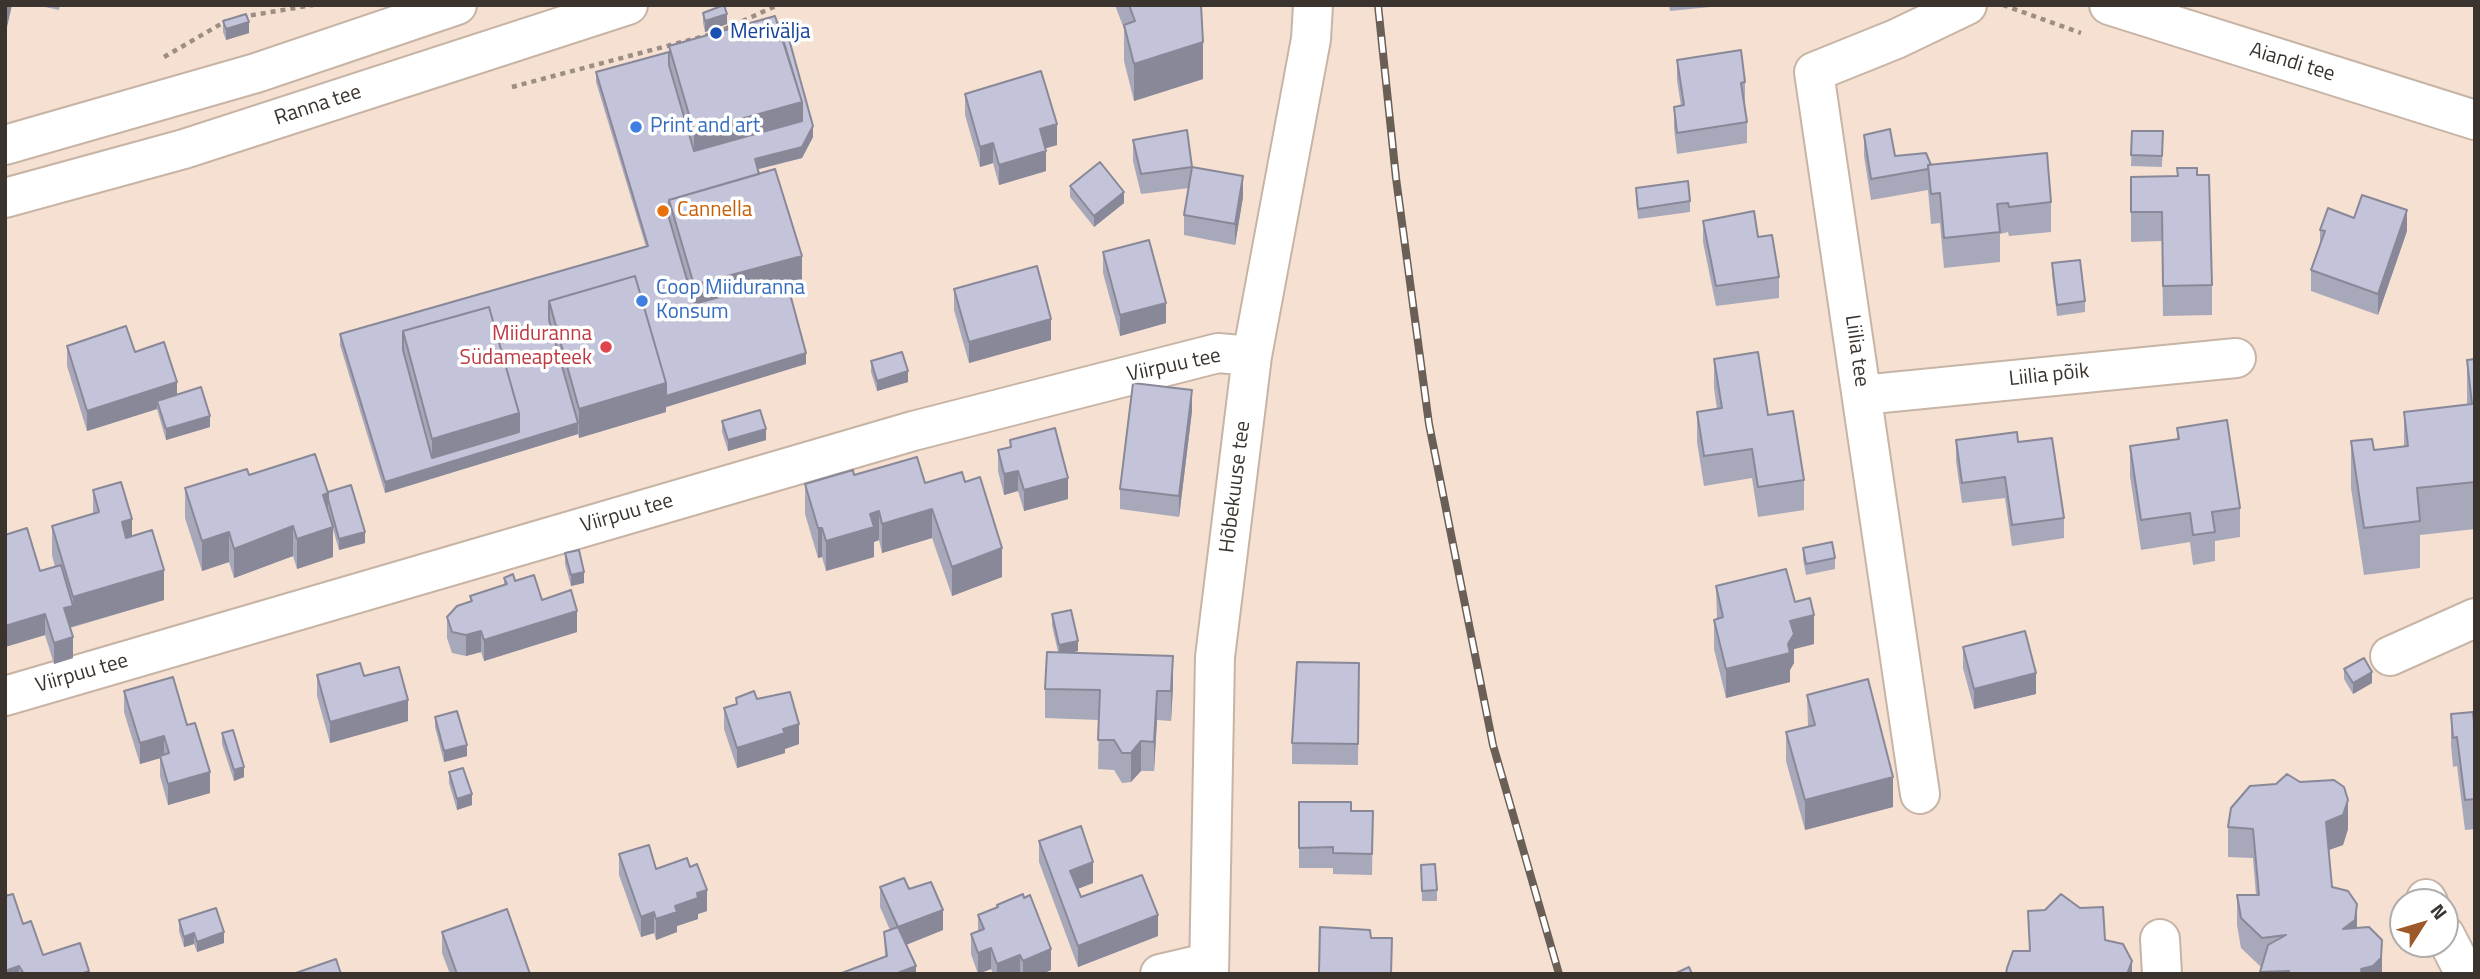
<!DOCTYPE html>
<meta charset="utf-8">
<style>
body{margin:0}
#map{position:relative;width:2480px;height:979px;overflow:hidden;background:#f5e0d1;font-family:"Titillium Web",sans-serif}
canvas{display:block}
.frame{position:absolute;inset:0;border:7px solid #3b332d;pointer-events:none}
.north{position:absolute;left:2389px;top:888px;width:70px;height:70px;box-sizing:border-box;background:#fff;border:2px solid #b1adab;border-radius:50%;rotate:53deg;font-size:19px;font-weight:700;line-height:28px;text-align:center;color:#3b332d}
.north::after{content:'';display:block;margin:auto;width:24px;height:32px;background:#9d592a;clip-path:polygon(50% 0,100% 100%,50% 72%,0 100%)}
</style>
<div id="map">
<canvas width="2480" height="979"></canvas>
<div class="frame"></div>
<div class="north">N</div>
</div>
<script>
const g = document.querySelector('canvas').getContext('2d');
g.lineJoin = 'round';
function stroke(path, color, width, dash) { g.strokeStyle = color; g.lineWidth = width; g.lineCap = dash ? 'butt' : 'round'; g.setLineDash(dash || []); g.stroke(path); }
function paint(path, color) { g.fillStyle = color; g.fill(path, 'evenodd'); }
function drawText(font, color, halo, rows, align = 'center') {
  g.font = font + ' "Titillium Web",sans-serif'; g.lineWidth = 7; g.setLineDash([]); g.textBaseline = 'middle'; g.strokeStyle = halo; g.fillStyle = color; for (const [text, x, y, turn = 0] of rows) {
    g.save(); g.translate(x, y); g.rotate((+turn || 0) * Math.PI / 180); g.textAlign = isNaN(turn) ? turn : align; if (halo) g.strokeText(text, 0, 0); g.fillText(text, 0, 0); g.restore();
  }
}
const path = new Path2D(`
 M2003 5 2081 33
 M241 17 313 5
 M164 57 226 21
 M512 87 716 33 778 5`);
const minor = new Path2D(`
 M2109 5 2475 120
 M1862 395 2236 358
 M2390 656 2475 618
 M5 696 913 431 1218 353 1252 356
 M1920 794 1814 72 1896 39 1967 5
 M2426 899 2428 902
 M2445 935 2465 974
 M2160 939 2162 974
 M1160 974 1207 963
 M1209 974 1215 657 1252 356 1311 39 1313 5`);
const major = new Path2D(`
 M5 145 256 73 457 5
 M5 198 184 149 628 5`);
const rail = new Path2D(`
 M1378 5 1396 178 1429 424 1493 745 1559 974`);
const wall = new Path2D(`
 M36 5H60L59 10Z
 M1115 5H1201L1203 79 1134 101 1124 61V29Z
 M1669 5H1730L1670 11Z
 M703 13 727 24 705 32 703 23Z
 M223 21 249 33 226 40 223 32Z
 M669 46 813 137 802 158 757 169 802 285 789 289 806 364 666 407V412L579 438 578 434 385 493 340 345V334L646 247 596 82V72L669 52Z
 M1677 60 1745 82V103H1744L1747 122V143L1677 154 1674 128V107L1681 106 1677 80Z
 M965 94 1057 145 1046 148V171L999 185 993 163 980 167 965 115Z
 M2132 131H2163L2162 167 2131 166Z
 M1864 135 1895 156 1931 165 2051 202V232L2009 236 2008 232 2000 234V262L1944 268 1940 223 1931 224 1928 190 1871 200 1864 156Z
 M1133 140 1192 167 1243 197 1235 245 1184 235V215L1189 188 1141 194 1133 161Z
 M2197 175 2212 285V315L2163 316 2162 241 2131 242V177Z
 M1070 186 1124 203 1094 227 1070 197Z
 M1636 188 1690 201V212L1638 219 1636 199Z
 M2354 218 2407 231 2378 315 2311 291V270L2320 244V230Z
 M1703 221 1779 277V298L1716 306 1703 242Z
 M1103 252 1166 323 1120 336 1103 273Z
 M2052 263 2085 301V312L2057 316 2052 274Z
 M954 289 1051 340 969 363 954 310Z
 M67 346 135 352 210 427 166 440 157 409 87 431 67 366Z
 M1714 359 1768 415 1804 480V510L1758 517 1752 478 1704 486 1697 442V412L1717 409 1714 388Z
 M2475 359V529L2420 535V568L2364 575 2351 488V441L2374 450 2404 447V412L2467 404V360Z
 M871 361 908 382 877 391 871 372Z
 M1192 411 1179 517 1120 509V489Z
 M722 421 766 440 728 451 722 432Z
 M2177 428 2240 508V537L2215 541V561L2193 565 2190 542 2141 550 2130 476V446L2177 439Z
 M1010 440 1068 499 1024 511 1018 491 1004 495 998 471V450L1010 447Z
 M1956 440 2018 442 2064 518V538L2012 546 2005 498 1962 503 1956 461Z
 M249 475 328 492 365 543 339 550 333 529V557L297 569 293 556 234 578 229 562 202 571 185 518V488Z
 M854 475 925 483 965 482 1002 577 952 596 932 538 882 553 879 540 874 542V557L826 571 822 557 818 558 805 514V484Z
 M93 490 164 600 70 628 73 658 54 664 45 635 5 647V535L40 571 55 567 52 555V526L93 514Z
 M1803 548 1835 558V569L1806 575 1803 559Z
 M565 553 584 583 571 586 565 564Z
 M504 578 515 581 542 600 577 632 484 661 481 652 466 656 452 653 447 638V617L470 602V596L504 585Z
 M1716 586 1795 602 1814 644 1794 649V663L1790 670V682L1726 698 1714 649V620L1717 619Z
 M1052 614 1078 651 1072 653 1173 686 1171 721 1157 720 1154 771H1141L1131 782 1122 783 1114 770 1098 769 1099 720 1045 718V689L1058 652 1052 625Z
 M1963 647 2036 694 1974 709 1963 668Z
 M1359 663 1358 765 1292 764V743Z
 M2344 669 2372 683 2353 694 2344 679Z
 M317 675 364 676 408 721 330 743 317 696Z
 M124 691 210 793 168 805 160 776V758L140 764 124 712Z
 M1807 695 1893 807 1805 830 1786 761V732L1808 726Z
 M736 698 757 699 799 744 785 749V753L737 768 724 729V708L736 705Z
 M2451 714 2475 722V829L2465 830 2457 766 2453 767 2451 744Z
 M435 717 467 756 444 762 435 727Z
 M222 733 244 777 234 781 222 744Z
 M449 772 472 805 457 810 449 783Z
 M1299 802 1351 811H1373L1372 875 1333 874V868H1299Z
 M2228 827 2348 829 2343 845 2329 850 2332 887 2357 928 2382 940V974H2260L2261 967 2241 948 2237 925V895H2256L2253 858 2228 857Z
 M1039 841 1093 883 1077 889 1081 897 1158 936 1078 967 1039 862Z
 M619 854 656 869 707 911 698 914V919L677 926V932L656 940 654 933 641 937 619 875Z
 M1421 865 1437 890V901H1422Z
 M880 887 909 889 943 930 906 945 916 974 885 957 884 932 890 930 880 907Z
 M997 905 1051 970 1042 974H993L991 969 978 974 971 954V934L978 931V915L997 908Z
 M179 920 224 943 197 952 194 944 184 947 179 931Z
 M23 924 43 955 89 974H5Z
 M442 932 530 974H450L442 953Z`);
const shadedWall = new Path2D(`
 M7 5H12L5 36V15Z
 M727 14V24L705 32V21Z
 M249 22V33L226 40V29Z
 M1203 42V79L1134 101V64Z
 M802 102V132L694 162V132Z
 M1057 124V145L1040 150V129Z
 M813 126V137L802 158 755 170V159Z
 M993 143V163L980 167V147Z
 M1046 151V171L999 185V165Z
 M1243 176V197L1235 245V224Z
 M1124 192V203L1094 227V216Z
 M2407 210V231L2378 315V294Z
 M802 256V285L694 315V285Z
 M1166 303V323L1120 336V315Z
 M1051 319V340L969 363V342Z
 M806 353V364L666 407V412L579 438V409L666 383Z
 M908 371V382L877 391V381Z
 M177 382V403L157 401V409L87 431V411Z
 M1192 390V411L1179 517V496Z
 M519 413 578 423V434L385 493V482L432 468V439Z
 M210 416V427L166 440V429Z
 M766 429V440L728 451V440Z
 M1018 471V491L1004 495V474Z
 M1068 478V499L1024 511V490Z
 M328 493V522L323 495Z
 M932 509V538L882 553V524Z
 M879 511V540L874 542V557L826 571V541L870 514Z
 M132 519V548L122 551V522Z
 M293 526V556L234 578V549Z
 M333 527V557L297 569V539Z
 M818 528H822V557L818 558Z
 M229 532V562L202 571V541Z
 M365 532V543L339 550V539Z
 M1002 548V577L952 596V567Z
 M164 570V600L64 629V608L73 606V597Z
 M584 572V583L571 586V575Z
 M577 611V632L484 661V640Z
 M45 614V635L5 647V626Z
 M1814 615V644L1794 649V663L1790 670V682L1726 698V669L1788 644 1790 621Z
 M481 631V652L466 656V635Z
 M73 637V658L54 664V643Z
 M1078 641V651L1059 655V645Z
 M1173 656V686L1171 721V691Z
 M2372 672V683L2353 694V683Z
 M2036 673V694L1974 709V689Z
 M1157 691V720L1154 771V742Z
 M408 700V721L330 743V722Z
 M799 724V744L785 749V753L737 768V748L783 729Z
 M164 736V757L140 764V743Z
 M1141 741V771L1131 782V753Z
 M467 745V756L444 762V751Z
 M244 767V777L234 781V770Z
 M210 772V793L168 805V784Z
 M1893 777V807L1805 830V800Z
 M472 794V805L457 810V799Z
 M2348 800V829L2343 845 2326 851V822Z
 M1093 862V883L1070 892V871Z
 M707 890V911L698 914V919L677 926V932L656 940V919L675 906 697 893Z
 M2357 904V933L2343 929Z
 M943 910V930L898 948V927Z
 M654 912V933L641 937V917Z
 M1158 915V936L1078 967V946Z
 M224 932V943L197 952V942Z
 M194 933V944L184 947V937Z
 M2382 940V974H2361V969Z
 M991 948V969L978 974V953Z
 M1051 949V970L1042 974H1023V961Z
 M1020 955V974H997V964Z
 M2132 961V974H2127Z
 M19 966V974H5V971Z
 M916 966V974H895Z`);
const building = new Path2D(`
 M724 5 727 14 705 21 703 13Z
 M1129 5H1201L1203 42 1134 64 1124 25 1135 21Z
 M246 14 249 22 226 29 223 21Z
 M775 16 802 102 694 132 669 46Z
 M784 21 813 126 802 147 755 159 759 174 669 200V218L694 304 786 279 806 353 666 396V383L635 276 549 301V320L578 423 385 482 340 334 648 246 596 72 669 52V65L694 151 802 121V102L778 23ZM489 307 519 413V432L432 458 403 350V331Z
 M1741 50 1745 82 1741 83 1747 122 1677 133 1674 107 1684 105 1677 60Z
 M1041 71 1057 124 1040 129 1046 151 999 165 993 143 980 147 965 94Z
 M1890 129 1895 156 1926 153 1931 165H1928V169L1871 179 1864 135Z
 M1187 130 1192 167 1243 176 1235 224 1184 215 1192 167 1141 174 1133 140Z
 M2132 131H2163L2162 156 2131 155Z
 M2047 153 2051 202 2009 207 2008 203 1997 204 2000 232 1944 238 1940 193 1931 194 1928 165Z
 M1100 162 1124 192 1094 216 1070 186Z
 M2177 168H2197V175H2209L2212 285 2163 286 2162 212H2131V177L2178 176Z
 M775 169 802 256 694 285 669 200Z
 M1688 181 1690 201 1638 209 1636 188Z
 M2362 195 2407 210 2378 294 2311 270 2325 231 2320 230 2328 208 2354 218Z
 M1754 211 1758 237 1772 235 1779 277 1716 286 1703 221Z
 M1149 240 1166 303 1120 315 1103 252Z
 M2080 260 2085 301 2057 305 2052 263Z
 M1037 266 1051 319 969 342 954 289Z
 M635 276 666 383 579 409 549 301Z
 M489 307 519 413 432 439 403 331Z
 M126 326 135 352 164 342 177 382 87 411 67 346Z
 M902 352 908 371 877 381 871 361Z
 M1758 352 1768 415 1793 411 1804 480 1758 487 1752 449 1704 456 1697 412 1722 408 1714 359Z
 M2475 359V482L2417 488 2420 521 2364 528 2351 441 2372 439 2374 450 2408 446 2404 412 2472 404 2467 360Z
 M1133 383 1192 390 1179 496 1120 489Z
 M201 387 210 416 166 429 157 401Z
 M760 410 766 429 728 440 722 421Z
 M2227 420 2240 508 2212 512 2215 532 2193 535 2190 513 2141 520 2130 446 2179 439 2177 428Z
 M1055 428 1068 478 1024 490 1018 471 1004 474 998 450 1011 447 1010 440Z
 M2017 432 2018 442 2052 438 2064 518 2012 525 2005 477 1962 483 1956 440Z
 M315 454 328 493 323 495 333 527 297 539 293 526 234 549 229 532 202 541 185 488 247 469 249 475Z
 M917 457 925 483 962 472 965 482 980 477 1002 548 952 567 932 509 882 524 879 511 870 514 874 527 826 541 822 528H818L805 484 853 470 854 475Z
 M121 482 132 519 122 522 126 538 152 530 164 570 73 597 52 526 99 512 93 490Z
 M351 485 365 532 339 539 328 499V492Z
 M27 528 40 571 61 565 73 606 64 608 73 637 54 643 45 614 5 626V535Z
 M1832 542 1835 558 1806 564 1803 548Z
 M579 550 584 572 571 575 565 553Z
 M1786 569 1795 602 1810 598 1814 615 1790 621 1794 634 1788 644 1790 653 1726 669 1714 620 1723 617 1716 586Z
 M513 574 515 581 534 575 542 600 571 590 577 611 484 640 481 631 466 635 452 632 447 617 457 606 472 601 470 596 507 584 504 578Z
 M1071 610 1078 641 1059 645 1052 614Z
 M2025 631 2036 673 1974 689 1963 647Z
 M1047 652 1173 656 1171 691H1157L1154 742 1141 741 1131 753H1122L1114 740H1098L1100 690 1045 689Z
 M2364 658 2372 672 2353 683 2344 669Z
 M1297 662 1359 663 1358 744 1292 743Z
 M360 663 364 676 399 667 408 700 330 722 317 675Z
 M173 677 187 725 195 723 210 772 168 784 160 756 169 753 164 736 140 743 124 691Z
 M1868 679 1893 777 1805 800 1786 732 1815 725 1807 695Z
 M754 691 757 699 790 692 799 724 783 729 785 733 737 748 724 708 737 704 736 698Z
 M457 711 467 745 444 751 435 717Z
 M2473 712 2474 722H2475V799L2465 800 2457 737 2453 738 2451 714Z
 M233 730 244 767 234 770 222 733Z
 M463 768 472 794 457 799 449 772Z
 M2287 774 2300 782 2334 780 2344 787 2348 800 2343 815 2326 822 2332 887 2348 891 2357 904 2355 920 2343 929 2369 927 2382 940 2381 958 2373 966 2361 969 2362 974H2289V971L2260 972 2268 945 2286 935 2262 938 2241 918 2237 895H2259L2253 829 2228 827 2231 808 2250 786 2276 784Z
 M1299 802H1351V811H1373L1372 854 1333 853V847L1299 848Z
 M1081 826 1093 862 1070 871 1081 897 1142 875 1158 915 1078 946 1039 841Z
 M649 845 656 869 687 858 690 867 697 864 707 890 697 893 698 898 675 906 677 912 656 919 654 912 641 917 619 854Z
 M1435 864 1437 890 1422 891 1421 865Z
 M904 878 909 889 931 882 943 910 898 927 880 887Z
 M13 894 23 924 31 921 43 955 80 943 89 971 81 974H24L19 966 5 971V896Z
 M1023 894 1024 898 1030 895 1051 949 1023 961 1020 955 997 964 991 948 978 953 971 934 984 929 978 915 998 907 997 905Z
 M2061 894 2080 908 2103 907 2105 940 2123 944 2132 961 2127 974H2006L2007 968 2013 951H2030L2028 911 2045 910Z
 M216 908 224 932 197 942 194 933 184 937 179 920Z
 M507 909 530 974H457L442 932Z
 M898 927 916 966 895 974H839L887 956 884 932Z
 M1320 927 1370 930 1371 938H1392L1391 974 1319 973Z
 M336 959 341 974H293Z
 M1689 967 1692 974H1674Z`);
const markers = [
 [716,33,7,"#1a4fb4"],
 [636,127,7,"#3f7fe0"],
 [663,211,7,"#e8710a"],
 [642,301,7,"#3f7fe0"],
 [606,347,7,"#e0444e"]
];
const transitNames = [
 ["Merivälja",730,33]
];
const streetNames = [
 ["Aiandi tee",2292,63,17],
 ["Ranna tee",318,106,-18],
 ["Liilia tee",1856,351,82],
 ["Viirpuu tee",1174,366,-12],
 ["Liilia põik",2049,376,-6],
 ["Hõbekuuse tee",1236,487,-83],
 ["Viirpuu tee",627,514,-16],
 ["Viirpuu tee",82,674,-16]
];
const shopNames = [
 ["Print and art",650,127],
 ["Coop Miiduranna",656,289],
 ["Konsum",656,313]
];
const foodNames = [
 ["Cannella",677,211]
];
const healthNames = [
 ["Miiduranna",592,335],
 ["Südameapteek",592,359]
];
stroke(minor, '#c7b4a5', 42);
stroke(major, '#c7b4a5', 42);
stroke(path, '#9c8e83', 4.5, [5, 5]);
stroke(minor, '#fff', 38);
stroke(major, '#fff', 38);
stroke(rail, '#6a5f56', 8);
stroke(rail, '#fff', 5, [16]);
paint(wall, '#a8a8bb');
paint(shadedWall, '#888898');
paint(building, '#c3c3d9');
stroke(building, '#888898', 2);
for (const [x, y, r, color] of markers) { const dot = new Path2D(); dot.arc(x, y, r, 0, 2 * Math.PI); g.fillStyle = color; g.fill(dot); stroke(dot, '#fff', 2.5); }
drawText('21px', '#164399', '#fff', transitNames, 'left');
drawText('21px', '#3b332d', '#fff', streetNames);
drawText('21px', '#366cbe', '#fff', shopNames, 'left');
drawText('21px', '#c56008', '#fff', foodNames, 'left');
drawText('21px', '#be3a42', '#fff', healthNames, 'right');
</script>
